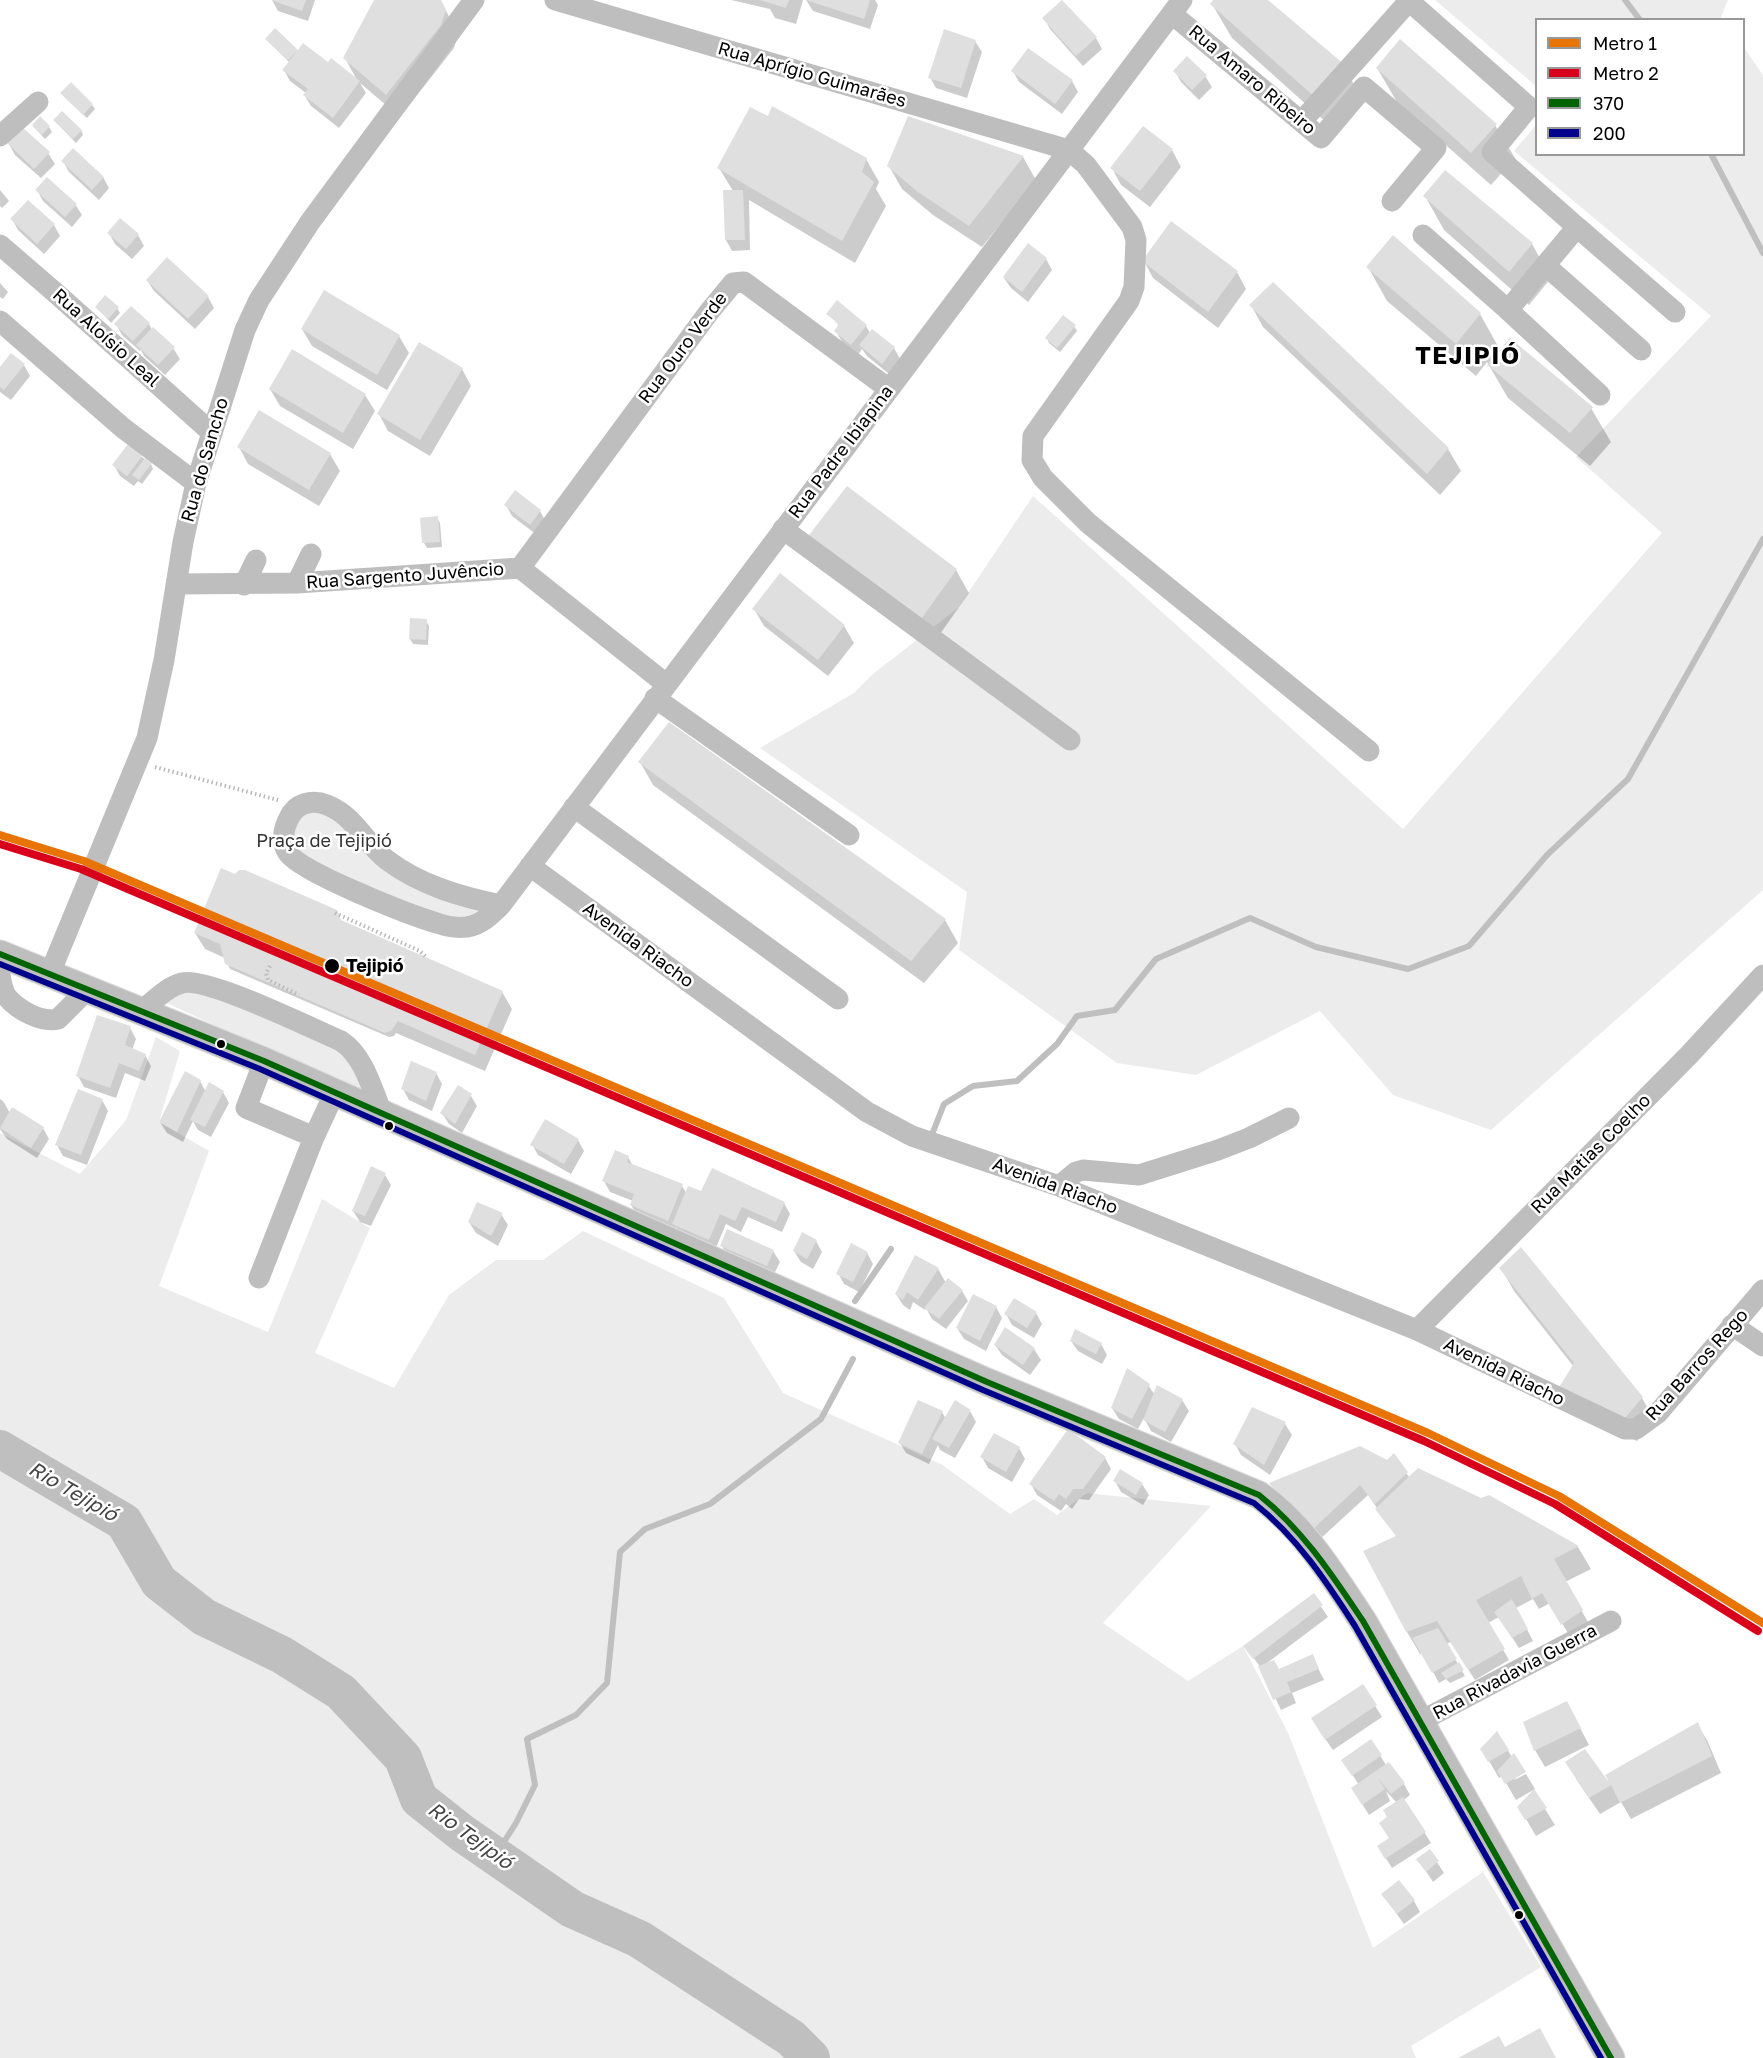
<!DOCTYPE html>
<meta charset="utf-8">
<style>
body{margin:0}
#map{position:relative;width:1763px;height:2058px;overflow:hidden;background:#fff;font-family:"Golos Text",sans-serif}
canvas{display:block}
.legend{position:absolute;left:1535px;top:18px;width:210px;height:138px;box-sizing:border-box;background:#fff;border:2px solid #999;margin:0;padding:8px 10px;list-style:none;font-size:18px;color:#000}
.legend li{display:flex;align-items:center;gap:12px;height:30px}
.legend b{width:30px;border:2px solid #999}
</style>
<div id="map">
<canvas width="1763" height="2058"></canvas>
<ul class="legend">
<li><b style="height:8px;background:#e77405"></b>Metro 1</li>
<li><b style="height:8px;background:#d9001c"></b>Metro 2</li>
<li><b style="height:8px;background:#006400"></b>370</li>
<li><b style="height:8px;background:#00008b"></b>200</li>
</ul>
</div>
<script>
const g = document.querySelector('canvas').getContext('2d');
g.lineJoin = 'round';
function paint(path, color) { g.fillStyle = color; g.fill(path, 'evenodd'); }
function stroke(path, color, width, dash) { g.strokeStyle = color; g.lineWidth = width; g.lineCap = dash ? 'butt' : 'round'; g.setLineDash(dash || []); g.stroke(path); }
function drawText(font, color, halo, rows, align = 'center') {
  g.font = font + ' "Golos Text",sans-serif'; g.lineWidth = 5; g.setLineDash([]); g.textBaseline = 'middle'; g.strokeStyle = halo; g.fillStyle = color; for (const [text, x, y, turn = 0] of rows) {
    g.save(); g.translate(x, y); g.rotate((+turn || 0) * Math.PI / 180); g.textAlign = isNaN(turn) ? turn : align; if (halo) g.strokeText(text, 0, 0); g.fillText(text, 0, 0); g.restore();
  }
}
const green = new Path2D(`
 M1435 0H1728L1721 17 1723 19 1536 20V86Z
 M1744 48 1763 75V890L1491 1130 1393 1095 1320 1011 1196 1075 1117 1063 959 950 967 892 760 748 854 693 873 674 958 608 1033 496 1403 829 1662 533 1576 457 1711 316 1514 151 1536 125V154H1744Z
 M313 802 389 860 499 909 469 929 288 856 290 819Z
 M178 985 351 1048 370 1098 264 1061 227 1031 158 999Z
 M156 1037 180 1051 159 1122 209 1151 159 1286 268 1332 322 1199 370 1228 315 1353 394 1388 449 1295 496 1260H543L583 1231 724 1298 783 1393 941 1464 1010 1514 1034 1499 1057 1515 1087 1493 1211 1506 1103 1623 1188 1681 1243 1646 1288 1733 1373 1948 1483 1872 1541 1967 1411 2046 1416 2058H0V1133L80 1174 126 1120Z`);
const shadow = new Path2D(`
 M272 0H315L308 21 278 11Z
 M375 0H438L442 3 458 34 454 48 400 117 360 83 366 93 339 128 311 106 305 96 306 93 290 81 284 70 290 63 267 40 329 64 358 82 345 58Z
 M731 0H803L796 24 775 18 770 9Z
 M806 0H875L878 5 870 29 813 11Z
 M1215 0H1266L1343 66 1363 99 1337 132 1232 38 1212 4Z
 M1044 18 1096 38 1102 49 1083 66 1050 29Z
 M975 41 982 52 967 98 936 88 930 77Z
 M1377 68 1495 125 1515 158 1491 185 1397 102Z
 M1013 71 1072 81 1078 92 1062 114 1019 82Z
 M1175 71 1205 76 1212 87 1199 100 1181 82Z
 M62 94 92 105 95 109 87 118Z
 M909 118 1023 157 1036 180 982 247 933 215 902 189 889 166Z
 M55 121 81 130 83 135 76 143Z
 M33 126 49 127 52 132 45 139Z
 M9 144 48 153 55 164 41 178 15 155Z
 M1172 150 1181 167 1150 207 1121 185 1112 168Z
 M866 159 879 182 876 189 886 206 855 263 749 200 750 250 732 251 726 240 733 191 719 168Z
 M63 161 103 177 109 188 99 200 69 172Z
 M0 190 9 201 2 208 0 206Z
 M37 190 75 204 82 215 72 227 43 201Z
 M1425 196 1532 244 1551 278 1529 305 1444 230Z
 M28 202 54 225 60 236 44 254 18 230 12 219Z
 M109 233 138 235 144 246 132 259 115 244Z
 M1046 259 1052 270 1028 302 1011 288 1004 278Z
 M1144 261 1237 272 1246 289 1218 328 1153 278Z
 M1368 267 1480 314 1499 348 1492 356 1591 408 1611 442 1590 466 1508 398 1487 362 1476 376 1387 301Z
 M147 280 208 297 214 308 195 329 154 291Z
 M0 283 8 292 3 299 0 297Z
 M325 292 399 336 409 353 387 390 312 346 302 329Z
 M1251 305 1448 449 1461 471 1440 495 1263 327Z
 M97 307 117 308 120 313 111 323Z
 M828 314 866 326 870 333 894 348 900 359 889 374 867 356 862 349 858 355 842 342 836 331 840 326Z
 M116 324H149L152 330 173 348 180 359 165 375 144 356 141 350 140 351 122 335Z
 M1074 326 1077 331 1060 352 1049 343 1047 338Z
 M24 365 30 376 11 400 0 392V369Z
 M462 369 471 386 430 456 388 431 379 414Z
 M270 389 365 395 375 411 353 449 280 406Z
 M128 446 151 464 153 469 142 484 138 481 134 486 120 476 114 465Z
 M239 447 330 454 340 471 319 506 248 464Z
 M847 488 956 570 969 593 933 644Z
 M515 492 540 511 546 522 537 535 512 516 506 505Z
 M437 518 440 523 442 547 427 548 424 543Z
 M754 609 844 626 854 643 828 676 764 626Z
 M426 621 429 626 428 645 413 644 410 639Z
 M670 724 945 920 958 943 924 983 653 785 640 762Z
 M341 922 502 992 512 1009 485 1071 396 1033 394 1036 389 1037 230 969 225 958 205 949 195 933Z
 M130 1028 136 1039 132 1050 145 1055 151 1066 145 1081 125 1073 116 1098 84 1087 78 1076Z
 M436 1073 442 1084 432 1111 409 1100 403 1089Z
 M200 1081 206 1092H223L229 1103 211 1137 198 1130 193 1121 183 1142 167 1133 160 1122Z
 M471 1096 477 1106 462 1133 449 1124 442 1113Z
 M0 1099 3 1101 10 1113 43 1128 49 1139 37 1158 7 1139 0 1129Z
 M102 1100 108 1111 87 1165 63 1156 57 1145Z
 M578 1140 584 1151 571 1174 538 1155 532 1144Z
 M628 1157 633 1166 682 1186 687 1194 702 1193 784 1203 790 1214 782 1232 748 1217 741 1232 726 1224 715 1250 680 1235 676 1227 674 1231 638 1216 631 1205 633 1201 610 1192 604 1181Z
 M385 1175 391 1185 371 1226 360 1222 353 1211Z
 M501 1214 508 1225 498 1246 476 1233 469 1222Z
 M816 1241 822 1252 813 1269 801 1262 794 1251Z
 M722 1246 773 1251 780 1262 773 1276 728 1257Z
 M867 1253 873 1264 859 1292 844 1284 838 1273Z
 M1501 1268 1642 1398 1655 1421 1637 1441 1573 1411 1574 1367 1514 1291Z
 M938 1269 946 1283 962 1291 968 1301 946 1329 932 1319 926 1308 925 1310 913 1302 910 1310 903 1305 896 1294Z
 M996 1307 1002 1318 986 1351 964 1339 957 1328Z
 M1036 1313 1042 1324 1034 1338 1012 1325 1006 1314Z
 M1071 1341 1101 1344 1107 1355 1102 1364 1078 1351Z
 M995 1345 1034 1349 1041 1360 1030 1375 1002 1355Z
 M1148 1385 1155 1395 1158 1387 1182 1400 1189 1411 1171 1442 1151 1431 1144 1418 1138 1429 1119 1419 1112 1408Z
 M1253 1409 1285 1424 1292 1435 1270 1475 1241 1455 1235 1444Z
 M970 1411 976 1422 955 1458 940 1450 938 1445 929 1464 906 1453 900 1443 942 1412 946 1419Z
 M1019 1448 1025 1459 1012 1482 988 1468 982 1457Z
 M1105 1458 1111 1469 1089 1500 1079 1499 1072 1509 1066 1504 1061 1511 1037 1495 1031 1484Z
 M1406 1473 1410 1478 1480 1499 1489 1497 1578 1547 1591 1569 1565 1582 1588 1622 1569 1635 1550 1603 1539 1609 1533 1599 1516 1608 1533 1641 1519 1648 1499 1617 1488 1623 1509 1660 1475 1680 1451 1642 1446 1644 1465 1676 1450 1683 1446 1679 1439 1683 1423 1653 1420 1654 1407 1632 1397 1537 1368 1495 1319 1540 1277 1494 1271 1484Z
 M1115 1481 1142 1484 1149 1495 1143 1505 1121 1492Z
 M1313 1595 1328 1617 1267 1663 1279 1671 1312 1656 1324 1680 1292 1693 1296 1703 1281 1710 1261 1668 1245 1646Z
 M1363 1686 1382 1717 1333 1750 1319 1730Z
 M1576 1720 1589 1745 1545 1767 1535 1750Z
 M1697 1724 1707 1740 1721 1773 1631 1819 1621 1802 1600 1814 1576 1779 1585 1751 1610 1787 1607 1776Z
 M1497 1733 1512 1757 1519 1774 1514 1780 1526 1774 1535 1789 1516 1800 1502 1776 1499 1778 1482 1749Z
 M1371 1741 1386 1765 1388 1764 1404 1784 1410 1795 1404 1800 1431 1843 1392 1868 1385 1857 1390 1839 1389 1818 1397 1803 1386 1791 1390 1801 1369 1815 1359 1799V1785L1350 1771Z
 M1519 1807 1545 1809 1555 1825 1536 1836Z
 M1430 1851 1444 1873 1433 1882 1418 1859Z
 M1383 1895 1414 1901 1420 1912 1404 1924Z`);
const stream = new Path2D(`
 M1625 0 1640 20
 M1711 154 1763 253
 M933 1132 944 1104 973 1086 1017 1081 1057 1044 1077 1016 1115 1010 1156 959 1250 918 1316 947 1408 969 1469 946 1547 855 1628 779 1763 539
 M855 1301 891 1249
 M495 1856 516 1823 535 1785 527 1739 576 1715 607 1683 620 1552 645 1529 710 1504 821 1419 853 1359`);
const river = new Path2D(`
 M0 1449 124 1522 159 1582 204 1617 282 1655 341 1692 403 1758 419 1799 462 1833 572 1909 639 1939 791 2038 811 2058`);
const building = new Path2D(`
 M271 0H306L302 11Z
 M374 0H441L446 10 441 25 386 95 343 58Z
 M760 0H789L786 8Z
 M806 0H870L864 19Z
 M1062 0 1097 37 1076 56 1042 18Z
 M1213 0H1268L1345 65 1317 99 1210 4Z
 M275 28 298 50 303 43 328 62 331 58 360 81 333 118 303 95 308 89 282 70 297 51 288 60 265 39Z
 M944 29 976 40 961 88 928 78Z
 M1400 39 1497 124 1471 153 1376 68Z
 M1028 48 1073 80 1055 104 1011 71Z
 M1187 56 1207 75 1192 90 1173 71Z
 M71 82 93 104 83 115 60 93Z
 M772 106 867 158 862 172 874 182 842 241 717 168 750 107 768 116Z
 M62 111 82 130 73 139 53 120Z
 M40 116 50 126 42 135 32 125Z
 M908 116 1024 156 969 226 918 192 887 166Z
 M1143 126 1173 149 1140 191 1110 168Z
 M22 127 50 152 34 169 7 143Z
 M73 148 104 177 92 190 61 161Z
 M1445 170 1533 243 1509 272 1423 196Z
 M47 177 77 204 65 217 35 190Z
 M723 190H743L745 240H725Z
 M28 200 55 224 37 244 10 219Z
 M120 218 139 234 126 249 107 233Z
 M1171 221 1238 271 1208 312 1142 261Z
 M1393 235 1481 313 1456 344 1366 267Z
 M1028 243 1047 258 1022 292 1003 277Z
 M167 257 209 296 188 319 146 280Z
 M1273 282 1449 448 1427 474 1249 305Z
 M324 290 400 335 377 375 301 329Z
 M105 295 119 307 108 319 95 307Z
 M837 300 867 325 851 345 834 331 839 324 826 314Z
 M131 306 150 323 133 341 114 324Z
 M1063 315 1076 325 1057 348 1045 338Z
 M153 327 175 347 158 365 136 345Z
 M872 329 895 347 882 364 859 345Z
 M1510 338 1593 407 1570 433 1487 365Z
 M419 342 463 368 420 440 377 414Z
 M292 349 366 394 343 433 269 389Z
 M11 353 25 364 4 390 0 387V367Z
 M259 410 331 453 309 490 237 447Z
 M128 444 143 455 127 476 112 465Z
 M145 458 152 463 139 480 132 475Z
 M847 486 957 569 919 622 806 539Z
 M515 490 541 510 530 525 504 505Z
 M438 516 440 542 422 543 420 518Z
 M780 573 845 625 818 660 752 609Z
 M410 618 427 619 426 640 409 639Z
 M669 722 946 919 911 961 638 762Z
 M221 868 235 874 239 870H245L337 910 341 920 503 991 475 1055 398 1021 391 1031 385 1033 225 964 220 944 194 933Z
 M97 1015 131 1026 125 1045 146 1054 139 1071 119 1063 110 1088 76 1076Z
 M411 1061 437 1072 426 1101 401 1089Z
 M185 1071 201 1080 177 1132 159 1122Z
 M209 1082 224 1091 205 1127 190 1120Z
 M458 1085 472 1094 455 1124 440 1113Z
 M78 1089 103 1099 81 1155 55 1145Z
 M12 1107 44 1127 31 1148 0 1128Z
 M545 1119 579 1139 564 1164 530 1145Z
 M615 1150 629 1156 627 1162 683 1184 668 1221 630 1205 634 1194 602 1181Z
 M371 1166 386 1173 365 1216 352 1211Z
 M712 1168 785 1202 776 1222 742 1207 735 1221 720 1214 709 1240 672 1224 688 1186 701 1191Z
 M477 1202 503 1213 491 1236 468 1222Z
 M727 1229 774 1250 767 1266 720 1246Z
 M802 1232 817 1240 807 1259 793 1251Z
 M851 1243 868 1252 853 1282 836 1274Z
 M1521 1247 1643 1397 1624 1419 1558 1389 1574 1363 1499 1268Z
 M915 1255 939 1268 918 1300 907 1292 903 1300 895 1294Z
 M948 1278 963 1290 939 1319 924 1308Z
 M973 1294 997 1306 980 1341 956 1328Z
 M1014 1298 1037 1312 1027 1328 1004 1314Z
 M1005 1327 1035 1348 1023 1365 994 1345Z
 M1075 1329 1102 1343 1096 1354 1070 1341Z
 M1127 1368 1150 1384 1132 1419 1111 1408Z
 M1157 1385 1183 1399 1165 1432 1143 1420Z
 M918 1400 943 1411 922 1454 898 1443Z
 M955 1400 971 1410 949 1448 932 1439Z
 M1252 1407 1286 1422 1264 1465 1233 1444Z
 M1068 1429 1106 1457 1083 1489H1073L1066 1499 1059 1494 1054 1501 1029 1484Z
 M994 1433 1020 1447 1006 1472 980 1457Z
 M1360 1446 1387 1460 1394 1453 1408 1472 1375 1504 1360 1485 1312 1530 1269 1483Z
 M1418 1468 1481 1498 1489 1495 1579 1546 1554 1559 1583 1610 1561 1625 1542 1593 1532 1599 1521 1576 1476 1600 1505 1649 1468 1670 1437 1621 1406 1632 1363 1551 1396 1536 1375 1509Z
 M1120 1469 1143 1483 1136 1495 1113 1481Z
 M1314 1593 1323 1605 1253 1659 1243 1646Z
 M1512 1599 1528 1629 1512 1638 1494 1612Z
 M1438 1628 1457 1659 1432 1673 1412 1638Z
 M1313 1654 1319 1669 1287 1682 1291 1692 1273 1700 1258 1666 1274 1660 1279 1669Z
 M1459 1662 1464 1670 1446 1679 1441 1673Z
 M1363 1684 1377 1705 1325 1740 1311 1718Z
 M1567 1701 1581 1728 1534 1751 1523 1722Z
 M1698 1722 1712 1756 1620 1803 1611 1785 1589 1798 1565 1762 1585 1749 1611 1785 1605 1775Z
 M1497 1731 1509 1750 1488 1762 1480 1749Z
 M1371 1739 1382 1755 1352 1776 1341 1760Z
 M1514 1753 1526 1772 1505 1784 1497 1771Z
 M1389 1762 1405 1783 1391 1794 1378 1778 1385 1789 1362 1805 1351 1788Z
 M1534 1789 1547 1808 1525 1820 1517 1807Z
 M1403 1797 1426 1832 1385 1859 1377 1846 1389 1838 1379 1823 1387 1817 1383 1810Z
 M1430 1849 1439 1861 1426 1872 1416 1859Z
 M1399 1880 1415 1900 1397 1914 1381 1894Z
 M1540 2028 1556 2058H1458L1499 2036 1505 2047Z`);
const path = new Path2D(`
 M155 767 278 800
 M335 913 420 951 427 958
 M270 966 266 973 268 980 299 995`);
const minor = new Path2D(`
 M555 0 1069 150 1086 165 1132 227 1136 240 1134 287 1129 301 1033 436 1032 460 1043 478 1088 523 1369 751
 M1172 14 1321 138 1364 87 1436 148 1392 201
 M1302 121 1409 1 1529 107 1492 152 1577 227 1508 310 1600 395
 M0 136 38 102
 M1577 227 1675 312
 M1423 235 1508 310
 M0 245 58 295 211 432
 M1545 265 1641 350
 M0 321 123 428 196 483
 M783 529 1070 740
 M520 568 709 312 733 283 744 282 889 389
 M297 583 311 554
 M176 584 297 583 520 568 666 684
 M244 585 256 560
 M655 698 849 835
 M574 807 838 999
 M530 866 867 1112 912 1136 1059 1186 1417 1330 1625 1429H1636L1658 1413 1763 1290
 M501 905C461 897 420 885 387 860 365 843 355 816 327 805 312 799 296 803 289 818 283 829 281 843 288 853 302 873 412 916 440 924 448 927 458 928 467 927 481 925 491 915 501 905L1182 0
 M50 973 147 738 164 660 183 542 196 483 245 330 259 300 310 222 474 0
 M0 974C1 982 2 990 7 997 18 1010 41 1023 58 1019L88 989
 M140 1012C153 1002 166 987 182 983 206 976 313 1029 341 1041 364 1056 372 1089 382 1113
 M264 1061 246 1108 314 1137
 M1059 1186 1076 1172 1083 1170 1139 1175 1218 1150 1249 1138 1289 1118
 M259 1278 314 1137 335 1092
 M1732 1325 1763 1346
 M1417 1330 1689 1055 1763 975
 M1419 1722 1611 1621`);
const major = new Path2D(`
 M0 954 264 1061 987 1382 1259 1495C1304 1527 1333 1576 1363 1621L1611 2058`);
const bus1 = new Path2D(`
 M0 954 264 1061 987 1382 1259 1495C1303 1530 1332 1575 1363 1621L1611 2058`);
const bus2 = new Path2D(`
 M0 964 260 1069 983 1390 1254 1503C1297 1537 1326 1581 1355 1626L1601 2058`);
const metro1 = new Path2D(`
 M0 835 84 861 1428 1433 1559 1496 1763 1623`);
const metro2 = new Path2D(`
 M0 844 81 869 1424 1441 1555 1504 1758 1631`);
const markers = [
 [332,966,8,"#000"],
 [221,1044,5,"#000"],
 [389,1126,5,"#000"],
 [1519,1915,5,"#000"]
];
const streetNames = [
 ["Rua Aprígio Guimarães",812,75,16],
 ["Rua Amaro Ribeiro",1252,80,40],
 ["Rua Aloísio Leal",106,338,42],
 ["Rua Ouro Verde",683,348,-53],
 ["Rua Padre Ibiapina",841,452,-53],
 ["Rua do Sancho",205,460,-74],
 ["Rua Sargento Juvêncio",405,576,-4],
 ["Avenida Riacho",638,945,36],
 ["Rua Matias Coelho",1591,1154,-45],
 ["Avenida Riacho",1055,1186,20],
 ["Rua Barros Rego",1697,1365,-48],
 ["Avenida Riacho",1504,1372,26],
 ["Rua Rivadavia Guerra",1515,1672,-28]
];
const parkNames = [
 ["Praça de Tejipió",324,841]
];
const stopNames = [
 ["Tejipió",346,966]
];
const waterNames = [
 ["Rio Tejipió",73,1492,30],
 ["Rio Tejipió",470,1836,36]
];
const districtNames = [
 ["TEJIPIÓ",1468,356]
];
paint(green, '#ececec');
paint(shadow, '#0003');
stroke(stream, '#bfbfbf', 6);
stroke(river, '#bfbfbf', 38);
paint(building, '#dfdfdf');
stroke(major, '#dbdbdb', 29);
stroke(path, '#b9b9b9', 4, [1.5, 3]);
stroke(minor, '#bebebe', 21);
stroke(major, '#bebebe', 27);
stroke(bus1, '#006400', 6);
stroke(bus2, '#00008b', 6);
stroke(metro1, '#e77405', 8);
stroke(metro2, '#d9001c', 8);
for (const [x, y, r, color] of markers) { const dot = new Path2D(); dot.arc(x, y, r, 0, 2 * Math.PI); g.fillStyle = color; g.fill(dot); stroke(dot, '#fff', 2); }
drawText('18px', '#000', '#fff', streetNames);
drawText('18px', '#333', '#fff', parkNames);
drawText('bold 18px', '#000', '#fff', stopNames, 'left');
drawText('italic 20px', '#444', '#fff', waterNames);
g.letterSpacing = '1.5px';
drawText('bold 24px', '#000', '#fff', districtNames);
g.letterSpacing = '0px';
</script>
